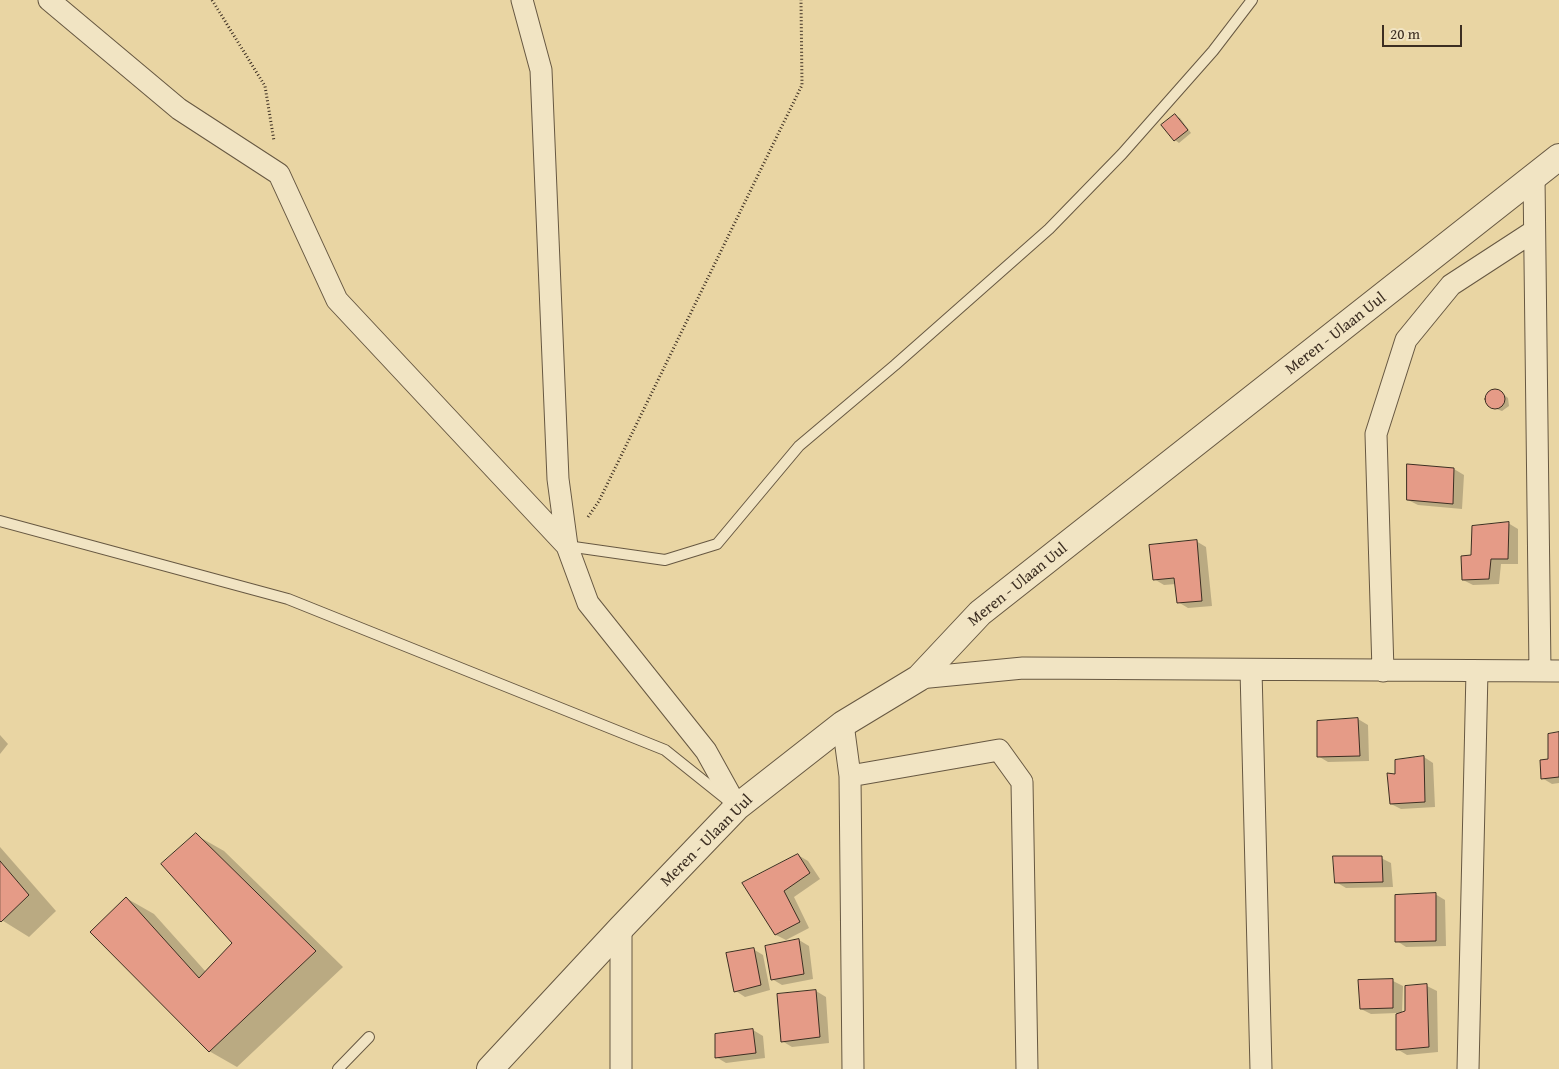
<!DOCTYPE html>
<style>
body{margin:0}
#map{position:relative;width:1559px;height:1069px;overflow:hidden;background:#e9d5a3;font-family:"Gentium Book Plus",serif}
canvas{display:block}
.scale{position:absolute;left:1382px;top:25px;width:80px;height:22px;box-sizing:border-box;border:2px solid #3c2e22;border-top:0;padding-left:6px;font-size:15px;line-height:18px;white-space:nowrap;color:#3c2e22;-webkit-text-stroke:4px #f1e4c3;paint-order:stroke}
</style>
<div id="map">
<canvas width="1559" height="1069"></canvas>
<div class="scale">20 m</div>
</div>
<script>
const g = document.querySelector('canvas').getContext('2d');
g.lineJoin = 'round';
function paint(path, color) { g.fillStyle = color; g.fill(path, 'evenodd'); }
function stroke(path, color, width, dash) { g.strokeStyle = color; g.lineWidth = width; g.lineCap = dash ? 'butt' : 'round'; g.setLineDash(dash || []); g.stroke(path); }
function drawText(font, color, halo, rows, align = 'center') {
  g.font = font + ' "Gentium Book Plus",serif'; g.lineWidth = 4; g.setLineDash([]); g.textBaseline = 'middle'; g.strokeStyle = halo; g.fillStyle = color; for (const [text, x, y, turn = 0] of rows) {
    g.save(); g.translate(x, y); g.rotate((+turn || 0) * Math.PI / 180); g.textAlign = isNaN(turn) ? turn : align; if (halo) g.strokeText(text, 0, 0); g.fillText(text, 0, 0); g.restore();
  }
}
const shadow = new Path2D(`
 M1175 116 1180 118 1191 133 1179 143 1175 140Z
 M1493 390 1499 391 1508 398 1509 406 1502 411 1491 407 1487 402V397Z
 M1454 469 1464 475 1462 509 1418 505 1408 500Z
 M1508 523 1518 529V564H1501L1499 584 1473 585 1463 580 1473 556Z
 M1196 541 1206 547 1212 606 1188 608 1178 602 1176 584 1164 585 1154 579Z
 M1358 719 1368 725 1369 761 1328 762 1318 756Z
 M1559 733V783L1552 784 1542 778Z
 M0 735 8 744 0 754Z
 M1424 757 1433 763 1435 807 1401 809 1391 804 1396 775Z
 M196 835 224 851 343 967 237 1067 209 1051 126 898 154 914 206 972 234 944Z
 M0 847 56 911 29 937 0 919Z
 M798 855 808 861 820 879 794 897 809 928 786 940 776 935 744 883Z
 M1381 858 1391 863 1393 887 1346 888 1336 882Z
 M1435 894 1445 900 1446 946 1406 947 1397 941Z
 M799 940 809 946 813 979 782 985 772 979Z
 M753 949 763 955 770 990 745 997 736 991Z
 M1393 981 1403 986 1402 1013 1407 1012 1406 987 1427 986 1437 991 1438 1052 1407 1055 1397 1049V1013L1371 1014 1361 1009Z
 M816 991 826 997 829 1043 792 1047 782 1041Z
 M753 1030 763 1036 765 1058 726 1063 716 1057Z`);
const building = new Path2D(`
 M1175 114 1188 130 1174 141 1161 125Z
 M1485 399a10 10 0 1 1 20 0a10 10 0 1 1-20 0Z
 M1407 464 1454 468 1453 504 1407 500Z
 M1509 522 1508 559H1491L1489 579 1462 580 1461 556 1471 555 1472 526Z
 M1197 540 1202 601 1177 603 1174 578 1153 580 1149 545Z
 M1358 718 1360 756 1317 757V721Z
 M1559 732V777L1541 779 1540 760 1548 759V734Z
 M1424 756 1425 802 1390 804 1387 773 1395 774V760Z
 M196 833 316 951 209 1052 90 932 126 897 199 978 232 943 161 864Z
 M798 854 810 873 784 891 800 922 775 935 742 883Z
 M1333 856H1382L1383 882 1335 883Z
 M0 861 29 895 1 922 0 921Z
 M1436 893V941L1395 942V895Z
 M799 939 804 974 771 980 765 946Z
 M754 948 761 985 734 992 726 953Z
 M1393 979V1008L1360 1009 1358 980Z
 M1427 984 1429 1047 1396 1050V1014L1405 1011V986Z
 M816 990 820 1037 781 1042 777 994Z
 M753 1029 756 1053 715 1058V1034Z`);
const path = new Path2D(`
 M212 0 265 86 274 141
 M588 517 599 501 802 85 801 0`);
const service = new Path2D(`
 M0 521 288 599 665 750 725 798
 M567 546 665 560 717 544 799 446 895 365 1049 229 1122 154 1213 51 1252 0
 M338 1069 369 1037`);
const minor = new Path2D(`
 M49 0 179 109 279 174 337 300 567 546
 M522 0 541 70 558 479 567 546 588 603 706 751 737 807
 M1534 178 1540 671
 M1251 670 1261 1069
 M1383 671 1376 434 1406 340 1451 285 1534 231
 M919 678 1023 668 1559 671
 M843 724 850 776 853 1069
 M850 776 999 750 1022 782 1027 1069
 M621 1069V928
 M1468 1069 1477 671`);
const tertiary = new Path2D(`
 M490 1069 621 928 737 807 843 724 919 678 980 613 1559 157`);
const streetNames = [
 ["Meren - Ulaan Uul",1336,334,-38],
 ["Meren - Ulaan Uul",1018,585,-39],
 ["Meren - Ulaan Uul",707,841,-45]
];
paint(shadow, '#0003');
paint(building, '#e59b87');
stroke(building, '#3c2e22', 1);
stroke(service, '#675842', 12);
stroke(minor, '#675842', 23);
stroke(tertiary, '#675842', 28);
stroke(path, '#3c2e22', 3, [1, 2.5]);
stroke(service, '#f1e4c3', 10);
stroke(minor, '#f1e4c3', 21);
stroke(tertiary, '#f1e4c3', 26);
drawText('16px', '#3c2e22', '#f1e4c3', streetNames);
</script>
